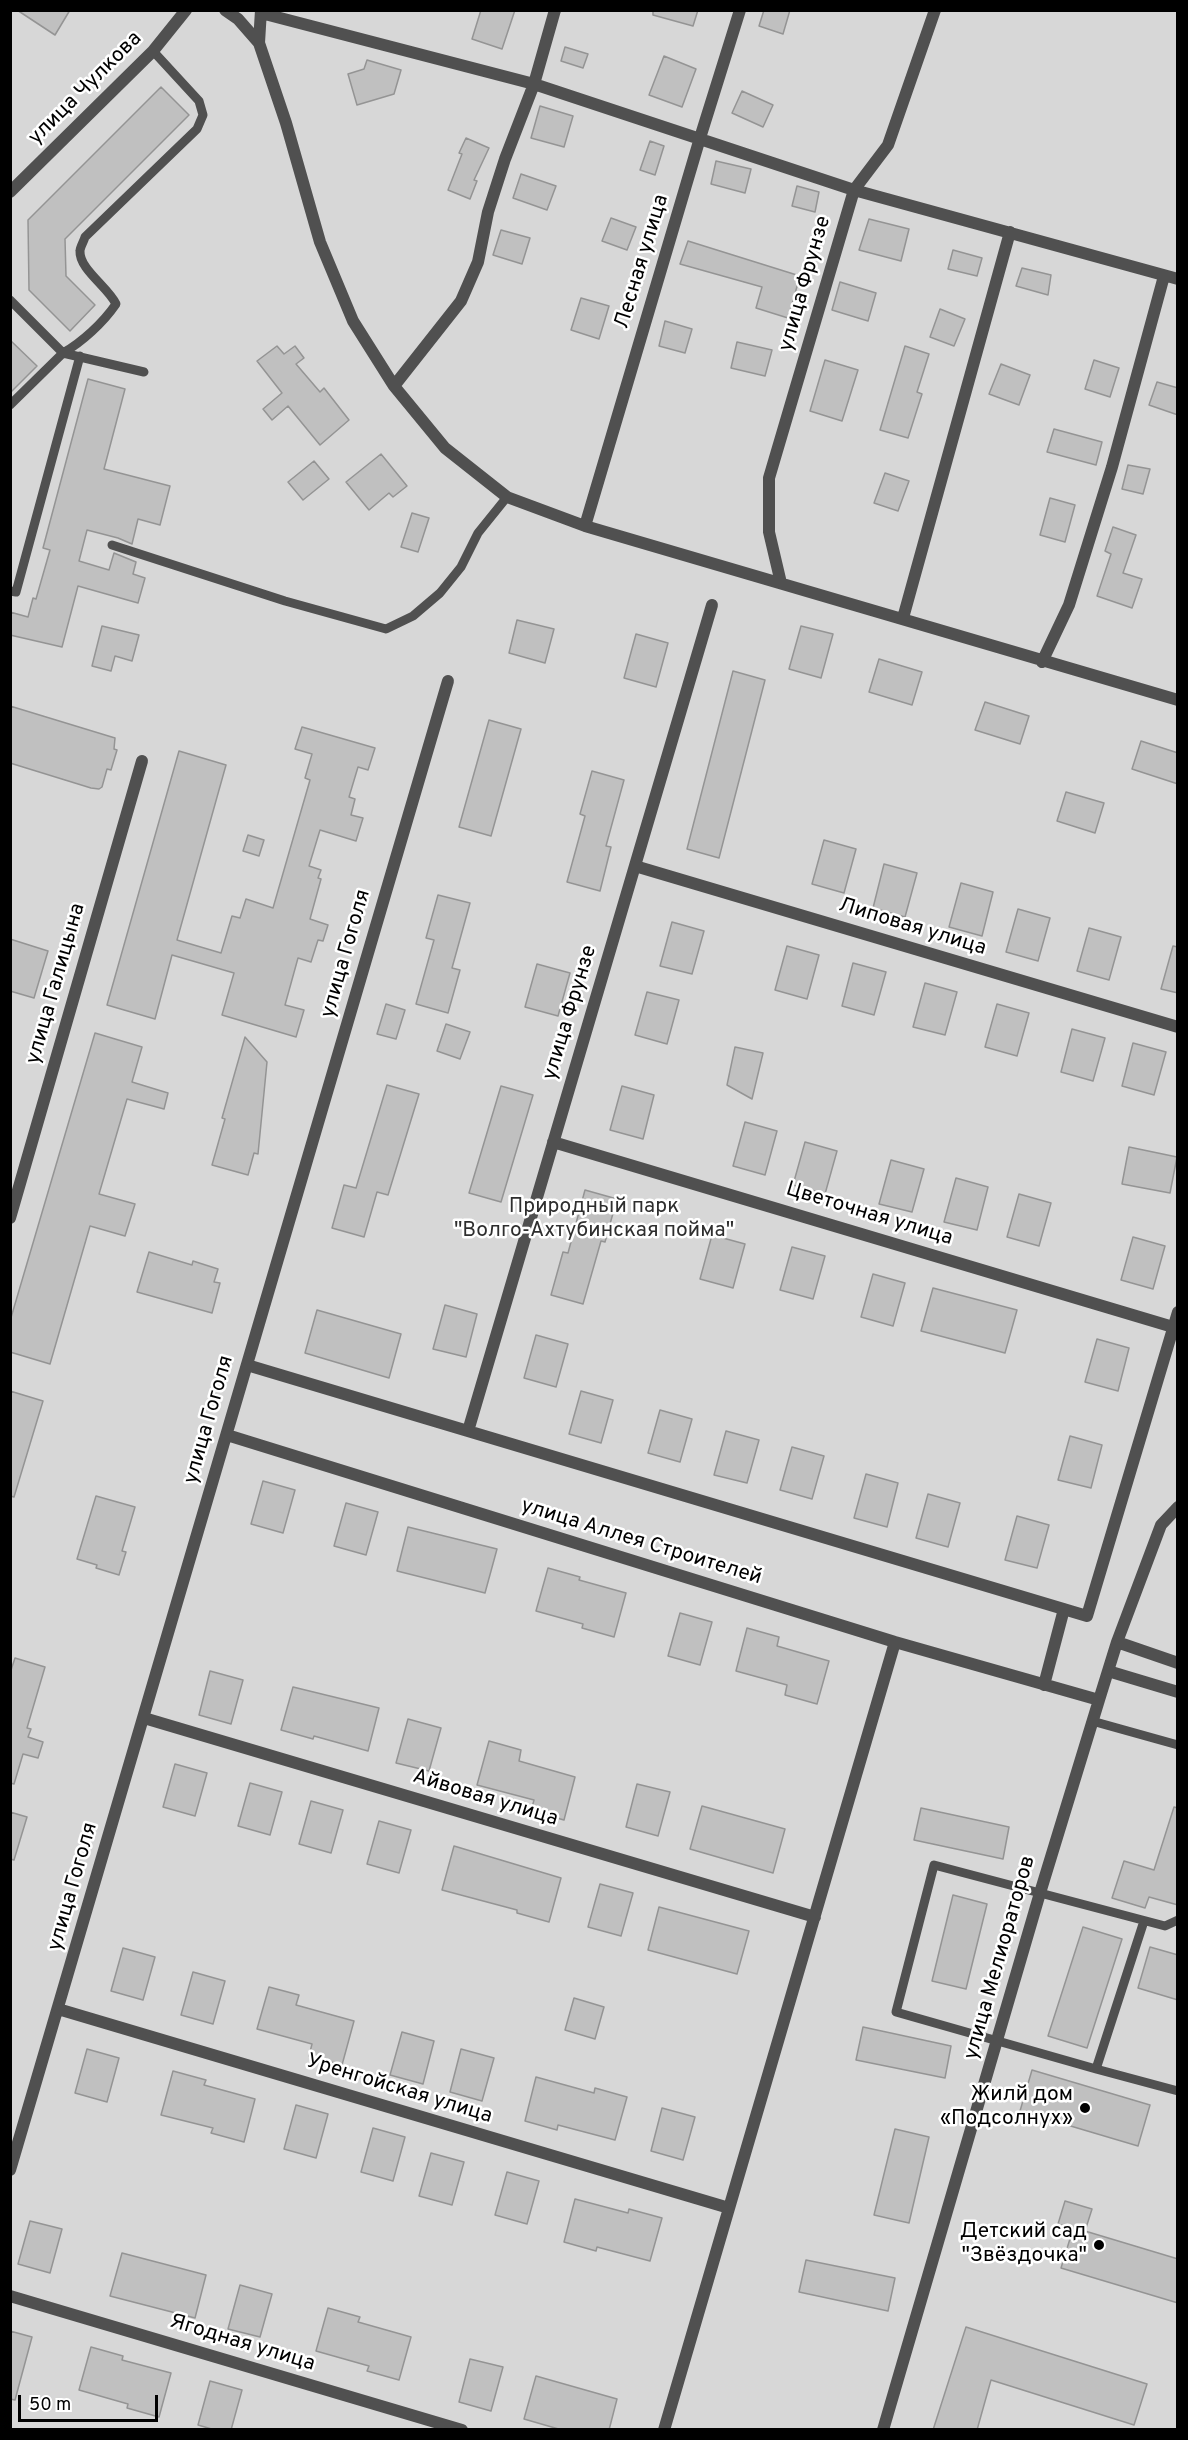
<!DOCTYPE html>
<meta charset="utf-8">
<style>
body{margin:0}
#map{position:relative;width:1188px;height:2440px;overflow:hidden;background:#fff;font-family:Overpass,sans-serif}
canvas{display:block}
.frame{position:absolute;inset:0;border:12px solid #000;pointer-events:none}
.scale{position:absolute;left:18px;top:2395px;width:140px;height:27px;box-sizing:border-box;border:3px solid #000;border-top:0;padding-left:8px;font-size:18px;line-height:21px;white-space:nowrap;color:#000;-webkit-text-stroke:4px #fff;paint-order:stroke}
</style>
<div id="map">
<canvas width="1188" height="2440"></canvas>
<div class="frame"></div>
<div class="scale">50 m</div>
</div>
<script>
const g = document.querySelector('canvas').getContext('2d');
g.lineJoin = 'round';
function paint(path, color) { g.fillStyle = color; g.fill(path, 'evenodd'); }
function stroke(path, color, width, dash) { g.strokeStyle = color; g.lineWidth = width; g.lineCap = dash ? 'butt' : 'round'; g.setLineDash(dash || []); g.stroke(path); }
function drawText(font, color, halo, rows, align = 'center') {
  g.font = font + ' Overpass,sans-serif'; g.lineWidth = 5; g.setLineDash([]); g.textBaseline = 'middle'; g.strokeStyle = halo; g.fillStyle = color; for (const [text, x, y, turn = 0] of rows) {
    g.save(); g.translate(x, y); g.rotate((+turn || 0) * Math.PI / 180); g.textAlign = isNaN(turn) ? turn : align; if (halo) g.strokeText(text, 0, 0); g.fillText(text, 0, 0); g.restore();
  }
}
const green = new Path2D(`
 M10 11H1177V2429H11Z`);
const building = new Path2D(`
 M17 10H70L55 35Z
 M481 10H515L502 49 472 39Z
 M653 10H698L693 26 653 15Z
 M764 10H790L783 34 759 26Z
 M565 47 588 54 583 68 561 61Z
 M664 56 696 69 682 107 649 95Z
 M367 60 401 70 394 94 357 105 348 74 364 69Z
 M161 87 189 115 65 239 66 276 95 305 70 331 29 290 28 220Z
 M742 91 773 105 763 127 732 113Z
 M540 106 573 116 564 147 531 138Z
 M466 138 489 148 474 180 477 181 470 199 448 190 462 154 459 153Z
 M650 141 664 146 655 175 640 170Z
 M716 161 751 169 745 193 711 184Z
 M521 174 556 186 547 210 513 198Z
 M797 186 819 192 815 212 792 206Z
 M611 218 636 227 627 250 602 241Z
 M869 219 909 229 901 261 859 250Z
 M501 230 530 238 522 264 493 255Z
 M688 241 800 276 788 318 756 308 762 287 680 264Z
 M953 250 982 258 977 276 948 269Z
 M1022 268 1051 275 1048 295 1016 286Z
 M840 282 876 293 868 321 832 310Z
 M581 298 609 306 599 339 571 330Z
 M940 309 965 319 954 346 930 337Z
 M665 321 692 329 685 353 659 346Z
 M10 340 37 366 10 393Z
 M737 342 772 350 765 376 731 368Z
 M277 346 284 354 295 346 304 358 296 364 320 392 324 388 349 420 320 445 288 406 272 420 263 409 282 393 257 361Z
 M905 346 929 354 917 392 922 394 908 438 880 430Z
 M825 360 858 370 842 421 810 411Z
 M1094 360 1119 368 1110 397 1085 389Z
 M1001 364 1030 375 1019 405 989 394Z
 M88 379 125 389 104 469 170 486 160 525 138 519 132 544 118 538 87 530 79 561 109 570 114 553 136 562 133 574 145 578 138 603 78 586 62 647 10 635V612L28 617 33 598 36 599 50 550 43 548Z
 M1157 382 1178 388V415L1149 405Z
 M1054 429 1102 442 1096 465 1047 452Z
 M381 454 407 486 393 497 389 493 369 510 346 482Z
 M314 461 329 479 303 500 288 482Z
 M1128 465 1150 469 1143 494 1122 489Z
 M885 473 909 481 898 511 874 503Z
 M1050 498 1075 505 1065 542 1040 535Z
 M412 513 429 518 418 552 401 547Z
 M1113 527 1136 535 1123 573 1142 579 1132 608 1097 596 1111 554 1105 551Z
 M517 620 554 629 545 663 509 653Z
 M102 626 139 635 132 661 115 656 111 671 92 666Z
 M801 626 833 634 821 678 789 669Z
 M636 634 668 643 656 687 624 678Z
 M879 659 922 672 912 705 869 692Z
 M733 671 765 680 719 858 687 849Z
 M985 702 1029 716 1020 744 975 730Z
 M10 706 115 738 114 749 117 750 111 770 107 769 102 787 99 789 91 788 10 763Z
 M489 720 521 729 491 836 459 827Z
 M302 727 375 748 368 770 358 767 349 797 355 799 351 815 363 818 356 841 320 830 309 866 321 870 318 878 321 879 310 919 328 925 323 941 318 940 311 962 298 958 285 1005 304 1010 296 1037 222 1015 234 973 172 955 155 1019 107 1005 179 751 226 765 177 940 221 953 232 916 240 918 246 899 273 908 310 780 305 778 312 754 295 749Z
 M1141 741 1178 753V784L1132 769Z
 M592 771 624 780 606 846 611 847 600 891 567 882 585 816 580 814Z
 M1066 792 1104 803 1095 833 1057 821Z
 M248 835 264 840 259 856 243 851Z
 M824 840 856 849 844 893 812 884Z
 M884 864 917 873 905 917 873 908Z
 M961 883 993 892 982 936 949 927Z
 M438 895 470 903 452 968 460 970 448 1013 416 1004 434 940 426 938Z
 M1018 909 1050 918 1038 961 1006 952Z
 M672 922 704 931 692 974 660 966Z
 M1089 928 1121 937 1109 980 1077 971Z
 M10 939 48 951 34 998 10 991Z
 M787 946 819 955 807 999 775 990Z
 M1173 946 1178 947V993L1161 989Z
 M853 963 886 972 874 1015 842 1006Z
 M537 964 570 973 558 1016 525 1007Z
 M925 983 957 992 945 1035 913 1027Z
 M647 992 679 1000 667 1044 635 1035Z
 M386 1004 405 1010 396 1039 377 1034Z
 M997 1004 1029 1013 1017 1056 985 1047Z
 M446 1024 470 1032 460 1059 437 1051Z
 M1072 1029 1105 1038 1093 1081 1061 1072Z
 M95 1033 142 1047 132 1082 168 1093 164 1109 127 1099 99 1194 135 1204 125 1236 90 1226 50 1364 10 1352V1321Z
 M245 1037 267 1062 258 1154 254 1153 248 1175 212 1165 225 1119 222 1118Z
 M1133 1043 1166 1052 1154 1095 1122 1086Z
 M735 1047 763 1053 752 1099 727 1085Z
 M387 1085 419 1094 388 1195 377 1192 364 1237 332 1228 344 1185 356 1188Z
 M501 1086 533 1095 501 1202 469 1193Z
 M622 1086 654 1095 643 1139 610 1130Z
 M745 1122 777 1131 765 1175 733 1166Z
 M805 1142 837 1151 825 1194 793 1185Z
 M1129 1147 1177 1157 1170 1193 1122 1184Z
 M891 1160 924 1169 912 1212 879 1204Z
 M956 1178 988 1187 977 1230 944 1222Z
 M585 1190 617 1199 605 1242 601 1241 583 1304 551 1295 563 1252 568 1253Z
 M1019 1194 1051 1203 1039 1246 1007 1237Z
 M712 1235 745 1244 733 1288 700 1279Z
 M1133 1237 1165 1246 1153 1289 1121 1280Z
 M792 1247 825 1256 813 1299 780 1290Z
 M149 1252 192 1265 193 1261 218 1269 214 1282 220 1283 212 1313 137 1292Z
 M873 1274 905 1283 893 1326 861 1317Z
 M933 1288 1017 1310 1005 1353 921 1331Z
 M445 1305 477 1314 466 1357 433 1349Z
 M317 1310 401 1334 389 1378 305 1353Z
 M536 1335 568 1344 556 1387 524 1378Z
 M1097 1339 1129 1348 1118 1391 1085 1382Z
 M10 1391 43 1401 14 1497 10 1496Z
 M581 1391 613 1400 601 1443 569 1434Z
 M660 1410 692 1419 680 1462 648 1453Z
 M726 1431 759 1440 747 1483 714 1475Z
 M1070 1436 1102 1445 1091 1488 1058 1480Z
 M792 1447 824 1456 812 1499 780 1490Z
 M866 1474 898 1483 887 1527 854 1518Z
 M263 1481 295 1490 283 1533 251 1524Z
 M928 1494 960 1503 948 1547 916 1538Z
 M96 1496 135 1507 122 1551 126 1552 119 1575 96 1568 97 1565 77 1559Z
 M346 1503 378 1512 366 1555 334 1546Z
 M1017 1516 1049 1525 1037 1568 1005 1560Z
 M408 1527 497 1549 485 1593 397 1571Z
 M548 1568 580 1577 579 1580 626 1593 614 1637 582 1628 583 1624 536 1611Z
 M680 1613 712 1622 700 1665 668 1656Z
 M747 1628 779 1637 777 1646 829 1661 817 1704 785 1695 787 1685 736 1671Z
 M15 1658 45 1667 27 1728 31 1729 28 1737 43 1742 38 1758 23 1754 14 1784 10 1783V1673Z
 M210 1671 243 1680 231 1724 199 1715Z
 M293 1687 379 1708 368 1751 314 1736 313 1739 281 1730Z
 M408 1719 441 1728 429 1771 396 1763Z
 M489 1741 521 1750 519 1761 575 1777 564 1820 531 1811 534 1800 477 1785Z
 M175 1764 207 1773 195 1816 163 1807Z
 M250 1783 282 1792 270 1835 238 1826Z
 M637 1784 670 1792 658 1836 626 1827Z
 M311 1801 343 1810 331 1853 299 1844Z
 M702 1806 785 1829 773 1873 690 1849Z
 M1174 1807 1178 1808V1905L1149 1897 1145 1908 1112 1898 1124 1861 1154 1870Z
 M921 1808 1009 1827 1003 1859 914 1840Z
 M10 1812 27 1817 14 1860 10 1859Z
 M379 1821 411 1830 399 1873 367 1864Z
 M454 1846 561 1878 549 1922 517 1913V1910L442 1890Z
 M600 1884 633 1893 621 1936 588 1927Z
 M953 1895 987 1904 966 1989 932 1981Z
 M659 1907 749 1931 737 1974 648 1950Z
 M1083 1927 1122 1939 1087 2048 1048 2036Z
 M1150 1947 1178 1955V2000L1138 1988Z
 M123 1948 155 1957 143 2000 111 1991Z
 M193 1972 225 1981 213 2024 181 2015Z
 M269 1987 299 1995 296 2005 354 2021 342 2065 309 2056 312 2044 257 2029Z
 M574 1998 604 2007 595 2039 565 2030Z
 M863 2027 951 2046 945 2078 856 2060Z
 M402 2032 434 2041 423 2084 390 2075Z
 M87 2049 119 2058 107 2102 75 2093Z
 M461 2049 494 2058 482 2101 450 2092Z
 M1032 2070 1150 2105 1138 2146 1020 2111Z
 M173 2071 206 2080 204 2085 255 2099 244 2142 211 2133 213 2128 161 2115Z
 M536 2077 594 2093 595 2088 627 2097 615 2140 558 2125 557 2130 525 2121Z
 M296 2105 328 2114 316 2158 284 2149Z
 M662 2108 695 2117 683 2160 651 2151Z
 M373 2128 405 2137 393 2181 361 2172Z
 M895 2129 929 2137 909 2223 874 2215Z
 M431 2153 464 2162 452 2205 419 2196Z
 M507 2172 539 2181 527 2224 495 2215Z
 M575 2199 628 2213 629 2209 662 2218 650 2261 597 2247 596 2251 564 2242Z
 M1065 2201 1092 2209 1085 2231 1178 2259V2303L1061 2268 1073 2229 1058 2224Z
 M30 2221 62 2229 50 2273 18 2264Z
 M122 2253 206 2275 195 2318 110 2296Z
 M806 2260 895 2278 888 2311 799 2292Z
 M240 2285 272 2294 260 2337 228 2329Z
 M328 2308 360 2317 358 2322 411 2337 399 2380 367 2371 369 2366 316 2351Z
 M966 2327 1147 2384 1134 2425 991 2380 977 2430H933Z
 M10 2331 32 2337 15 2400 10 2399Z
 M91 2347 123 2356 122 2360 171 2373 159 2417 127 2408 128 2404 79 2390Z
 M470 2359 503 2367 491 2411 459 2402Z
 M536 2376 617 2399 609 2430H562L524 2419Z
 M210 2381 242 2390 231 2430H215L198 2425Z`);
const lane = new Path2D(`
 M10 300 63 353C82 342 103 323 116 304 108 287 79 269 80 251 80 247 84 241 85 237L197 129 203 115 199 101 153 51
 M10 405 63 353 144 372
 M112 545 285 601 386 629 413 616 440 593 461 567 478 533 507 497
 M10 591 16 592 80 356
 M1092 1721 1178 1745
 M1144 1921 1096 2069 896 2012 934 1865 1165 1926 1178 1920
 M1096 2069 1178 2091`);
const street = new Path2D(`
 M225 10 238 19 259 43
 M261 10 259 43 286 123 320 242 353 321 394 386 445 448 507 497 585 526 1178 700
 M261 13 534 84 854 190 1178 279
 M10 192 153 51 186 10
 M394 386 461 301 478 262 488 212 505 159 534 84 555 10
 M585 526 700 138 740 10
 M781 583 769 532V478L854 190 888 145 935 10
 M903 618 1010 232
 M1042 662 1069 605 1112 467 1164 276
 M635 866 1178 1027
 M553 1142 1173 1327
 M10 1218 142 761
 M247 1365 1087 1616 1178 1312
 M468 1431 712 605
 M227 1435 895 1642 1099 1700
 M1117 1642 1178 1663
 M1108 1671 1178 1692
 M1044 1685 1064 1609
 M144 1718 815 1917
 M58 2009 729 2208
 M10 2170 448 681
 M10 2296 462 2430
 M664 2430 895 1642
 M883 2430 1040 1893 1099 1700 1117 1642 1161 1525 1178 1507`);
const markers = [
 [1085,2108,6,"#000"],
 [1099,2245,6,"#000"]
];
const streetNames = [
 ["улица Чулкова",86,89,-45],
 ["Лесная улица",643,262,-73],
 ["улица Фрунзе",806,284,-74],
 ["Липовая улица",912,928,17],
 ["улица Гоголя",347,954,-74],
 ["улица Галицына",57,984,-74],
 ["улица Фрунзе",571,1013,-73],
 ["Цветочная улица",869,1215,17],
 ["улица Гоголя",210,1420,-74],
 ["улица Аллея Строителей",641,1543,17],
 ["Айвовая улица",485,1799,17],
 ["улица Гоголя",74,1887,-74],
 ["улица Мелиораторов",1001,1958,-74],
 ["Уренгойская улица",399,2090,17],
 ["Ягодная улица",242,2344,17]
];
const parkNames = [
 ["Природный парк",594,1208],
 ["\"Волго-Ахтубинская пойма\"",594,1232]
];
const poiNames = [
 ["Жилй дом",1073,2096],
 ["«Подсолнух»",1073,2120],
 ["Детский сад",1087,2233],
 ["\"Звёздочка\"",1087,2257]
];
paint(green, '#d7d7d7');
paint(building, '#c0c0c0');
stroke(building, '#949494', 1.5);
stroke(lane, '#505050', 9);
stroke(street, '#505050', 12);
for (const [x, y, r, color] of markers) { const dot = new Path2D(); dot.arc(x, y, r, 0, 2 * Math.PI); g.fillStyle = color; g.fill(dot); stroke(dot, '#fff', 2); }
drawText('21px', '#000', '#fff', streetNames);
drawText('21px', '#2e2e2e', '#fff', parkNames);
drawText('21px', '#000', '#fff', poiNames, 'right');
</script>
